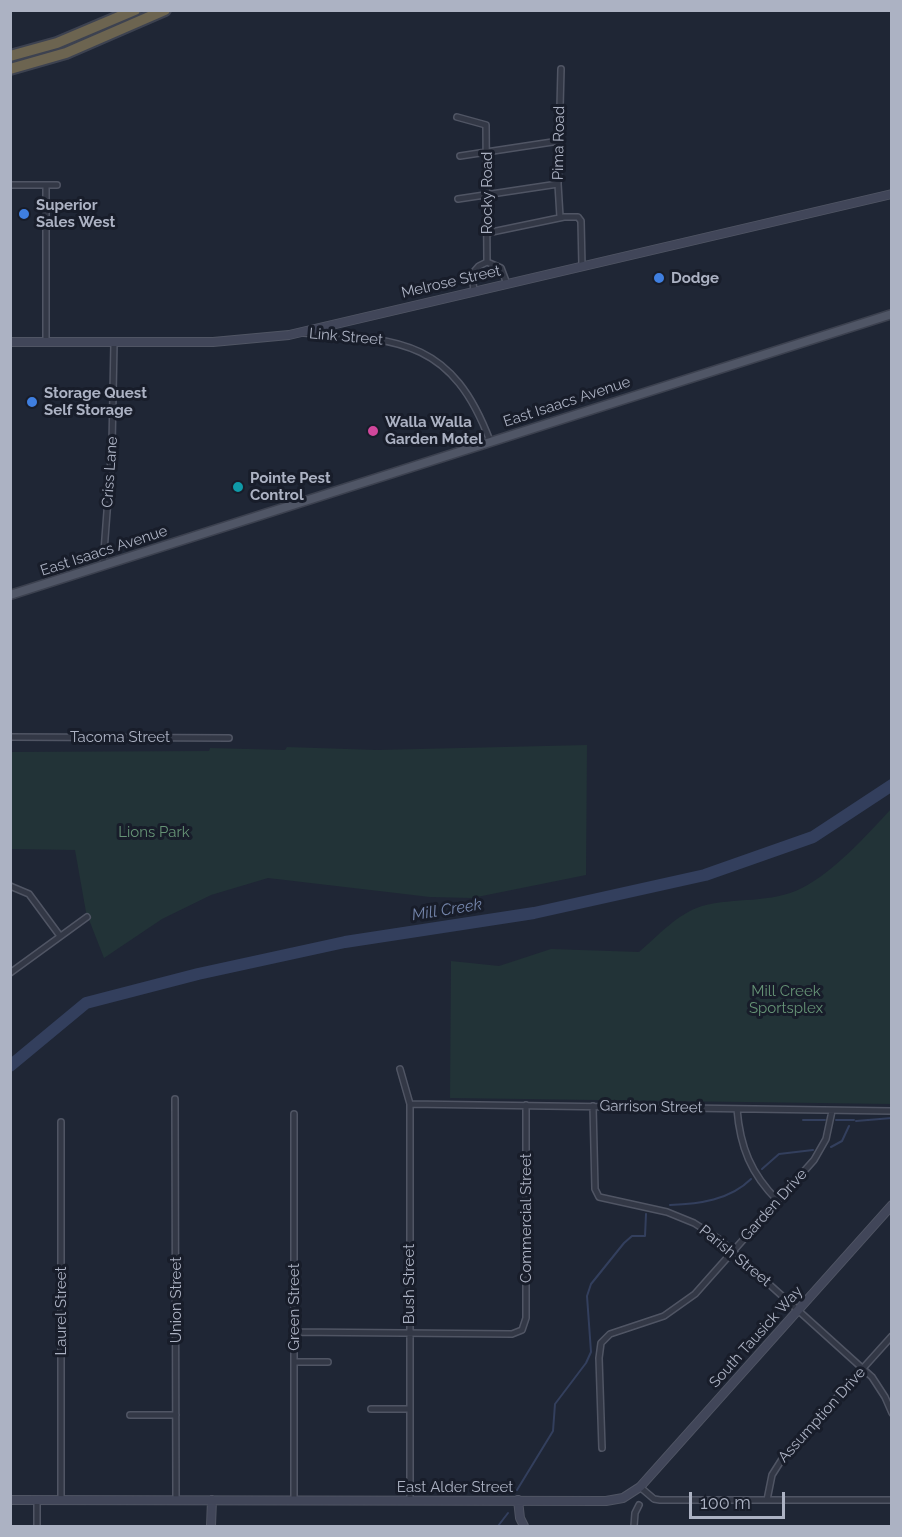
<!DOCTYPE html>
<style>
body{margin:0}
#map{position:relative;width:902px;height:1537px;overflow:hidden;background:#1f2635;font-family:Raleway,sans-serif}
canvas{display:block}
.frame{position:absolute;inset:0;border:12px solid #acb2c3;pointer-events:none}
.scale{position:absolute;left:689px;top:1492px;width:96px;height:27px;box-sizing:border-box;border:3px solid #acb2c3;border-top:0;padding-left:8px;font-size:18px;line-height:21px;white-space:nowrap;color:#acb2c3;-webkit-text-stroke:4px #181d2a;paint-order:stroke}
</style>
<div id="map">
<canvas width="902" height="1537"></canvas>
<div class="frame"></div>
<div class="scale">100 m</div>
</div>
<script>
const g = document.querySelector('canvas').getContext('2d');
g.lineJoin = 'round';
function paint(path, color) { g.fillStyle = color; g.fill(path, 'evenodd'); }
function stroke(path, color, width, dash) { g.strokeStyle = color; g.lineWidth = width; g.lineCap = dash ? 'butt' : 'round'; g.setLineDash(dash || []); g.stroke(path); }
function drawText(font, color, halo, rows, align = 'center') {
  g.font = font + ' Raleway,sans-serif'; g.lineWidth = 6; g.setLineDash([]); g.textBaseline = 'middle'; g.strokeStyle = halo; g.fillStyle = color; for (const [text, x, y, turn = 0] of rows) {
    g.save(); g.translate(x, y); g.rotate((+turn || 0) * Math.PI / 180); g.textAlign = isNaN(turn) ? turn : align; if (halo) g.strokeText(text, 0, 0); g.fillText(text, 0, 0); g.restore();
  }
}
const green = new Path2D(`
 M587 745 586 875 472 898 430 897 268 878 211 895 162 919 104 958 86 912 75 850 11 849V752L209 751 210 748 285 750 287 747 377 750Z
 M891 809V1104L450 1098 451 961 499 966 551 949 639 952C659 935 677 914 702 906 735 897 771 904 802 888 834 872 867 835 891 809Z`);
const stream = new Path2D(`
 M803 1120H825
 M836 1120H854
 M856 1121 892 1118
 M831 1147 842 1141 849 1126
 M762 1169 779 1154 813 1150
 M670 1205C699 1204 730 1200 751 1179
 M517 1490 553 1431 555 1404 586 1363 591 1352 587 1296 591 1284 624 1243 632 1236H645L646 1214
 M498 1526 508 1513`);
const river = new Path2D(`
 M10 1066 86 1003 198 974 345 942 534 913 705 875 813 837 892 785`);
const street = new Path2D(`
 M457 117 486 125 487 262 479 266 472 274 474 291
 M460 156 559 141
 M10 185H57
 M458 199 558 184
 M560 217 558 184 561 69
 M487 233 564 217H578L581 221 582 266
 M487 262 501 268 507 284
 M304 333C400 339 452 340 490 441
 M46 342V185
 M103 565 112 445 114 343
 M10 737 229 738
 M10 886 29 894 60 936
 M10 973 87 917
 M400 1069 410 1104V1500
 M175 1099 176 1500
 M410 1104 892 1111
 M593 1106 595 1189 599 1197 667 1212 694 1223 719 1239 872 1377 885 1397 892 1413
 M737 1109C740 1147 751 1174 778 1201
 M294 1114V1500
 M294 1332 512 1334 522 1330 526 1318V1105
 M294 1362H328
 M371 1409H409
 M130 1415H176
 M602 1448 599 1358 601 1343 610 1334 664 1316 695 1294 814 1160 826 1139 832 1111
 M640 1487 654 1499 660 1500H892
 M37 1500V1526
 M61 1500V1122
 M767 1500 772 1475 784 1456 892 1336
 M634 1526 635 1513 639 1505`);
const secondary = new Path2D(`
 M10 342H213L289 335 892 194
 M10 1500 606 1501 623 1498 640 1487 892 1205
 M518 1500 520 1518 524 1526
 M211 1526 212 1500`);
const primary = new Path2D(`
 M10 595 892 314`);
const highway = new Path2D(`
 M10 56 57 43 135 10
 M10 69 66 53 165 10`);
const markers = [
 [24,214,6,"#3f7fe0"],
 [659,278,6,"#3f7fe0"],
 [32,402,6,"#3f7fe0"],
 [373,431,6,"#d1479c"],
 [238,487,6,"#0f9aa8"]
];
const streetNames = [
 ["Pima Road",559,143,-89],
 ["Rocky Road",487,193,-90],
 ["Melrose Street",451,282,-13],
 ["Link Street",346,337,5],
 ["East Isaacs Avenue",567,402,-18],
 ["Criss Lane",110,472,-86],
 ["East Isaacs Avenue",104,551,-18],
 ["Tacoma Street",120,737],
 ["Garrison Street",651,1107,1],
 ["Garden Drive",774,1205,-48],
 ["Commercial Street",526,1218,-90],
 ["Parish Street",735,1256,39],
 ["Bush Street",409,1284,-90],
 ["Union Street",176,1300,-90],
 ["Green Street",294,1307,-90],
 ["Laurel Street",61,1311,-90],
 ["South Tausick Way",756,1337,-48],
 ["Assumption Drive",822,1415,-48],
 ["East Alder Street",455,1487]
];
const poiNames = [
 ["Superior",36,205],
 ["Sales West",36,222],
 ["Dodge",671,278],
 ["Storage Quest",44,393],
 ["Self Storage",44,410],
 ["Walla Walla",385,422],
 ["Garden Motel",385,439],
 ["Pointe Pest",250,478],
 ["Control",250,495]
];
const parkNames = [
 ["Lions Park",154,832],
 ["Mill Creek",786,991],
 ["Sportsplex",786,1008]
];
const waterNames = [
 ["Mill Creek",447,910,-9]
];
paint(green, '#223337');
stroke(stream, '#333f5d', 2);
stroke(river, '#333f5d', 12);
stroke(street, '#505564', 8);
stroke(secondary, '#505564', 10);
stroke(primary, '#3c414f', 11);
stroke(highway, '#3d4250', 14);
stroke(street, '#333846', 5);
stroke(secondary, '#414659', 8);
stroke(primary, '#505666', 8);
stroke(highway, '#6c6450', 10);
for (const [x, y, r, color] of markers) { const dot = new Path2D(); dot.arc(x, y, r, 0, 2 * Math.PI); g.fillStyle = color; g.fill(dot); stroke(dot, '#181d2a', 2); }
drawText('15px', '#acb2c3', '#181d2a', streetNames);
drawText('bold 15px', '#acb2c3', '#181d2a', poiNames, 'left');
drawText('15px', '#659275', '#181d2a', parkNames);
drawText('italic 16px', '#7485ab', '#181d2a', waterNames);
</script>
